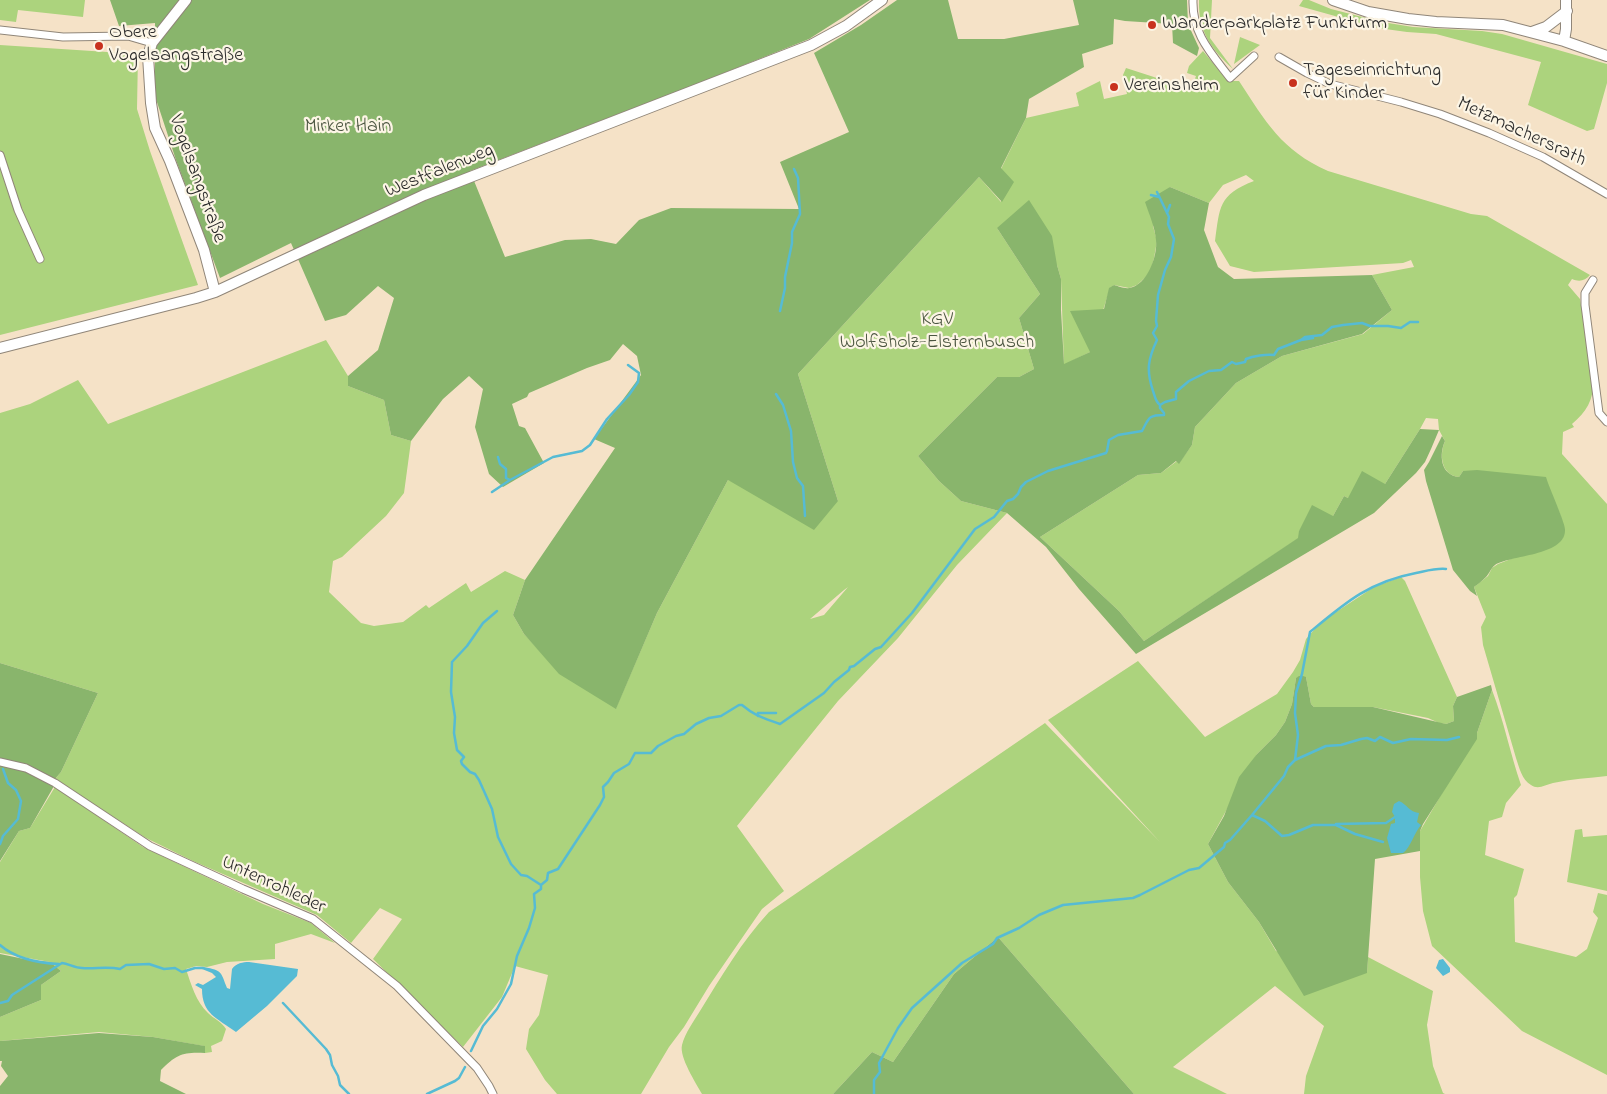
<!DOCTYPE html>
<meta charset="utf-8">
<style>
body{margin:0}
canvas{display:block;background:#f5e2c7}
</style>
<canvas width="1607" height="1094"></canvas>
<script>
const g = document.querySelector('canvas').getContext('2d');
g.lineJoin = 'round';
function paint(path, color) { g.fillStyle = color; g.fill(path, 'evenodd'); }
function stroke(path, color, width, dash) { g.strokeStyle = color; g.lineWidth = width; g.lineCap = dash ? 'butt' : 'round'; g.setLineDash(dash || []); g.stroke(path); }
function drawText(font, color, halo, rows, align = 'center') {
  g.font = font + ' "Indie Flower",sans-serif'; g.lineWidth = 4.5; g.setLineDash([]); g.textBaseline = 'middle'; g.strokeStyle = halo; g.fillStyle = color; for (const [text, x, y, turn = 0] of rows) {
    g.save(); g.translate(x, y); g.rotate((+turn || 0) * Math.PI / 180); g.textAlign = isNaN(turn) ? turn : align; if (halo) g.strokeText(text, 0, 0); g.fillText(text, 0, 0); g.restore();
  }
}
const green = new Path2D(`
 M0 0H85L83 17 18 10 16 22 0 20Z
 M1199 0H1212L1210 38 1233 69C1211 49 1198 31 1199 0Z
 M1303 0H1309L1331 9 1382 22 1413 27 1482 31 1502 34 1607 64V83L1594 129 1587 131 1528 105 1541 62 1436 34 1407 32 1378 28 1299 6Z
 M1240 37 1260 45 1234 64Z
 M0 45 138 54 137 109 150 151 198 285 0 335Z
 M1203 51 1228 81H1239C1266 122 1281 150 1328 171L1471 214 1487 216 1590 275C1585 281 1579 282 1572 279L1568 285 1580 299 1593 381C1594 400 1586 412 1572 424L1574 427 1563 432 1562 454 1607 504V776C1589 778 1571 779 1553 783 1545 785 1538 790 1531 785 1522 780 1519 767 1516 758L1483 645 1481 627 1486 617 1474 587 1488 576 1492 568 1498 564 1562 539C1569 527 1554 502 1549 490L1463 471 1459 477C1441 475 1439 455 1445 441L1439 430 1438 419 1426 418 1420 429 1385 484 1348 498 1344 496 1333 516 1299 531V538L1144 641 1119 611 1040 537 1138 475 1161 473 1177 461 1179 463 1192 445 1195 427 1236 383 1282 356 1363 334 1392 310 1372 275 1414 267 1411 260 1403 263 1254 272 1230 266 1215 241C1220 207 1218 195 1254 181L1246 175 1223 185 1209 203 1170 187 1153 226 1157 241 1154 258 1150 273 1137 285 1129 288 1114 285 1110 288 1090 352 1064 365 1061 279 1057 265 997 228 1040 294 1019 318 1034 369 1019 377H997L918 456 939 481 961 501 1007 513 957 565 898 638 838 701 737 826 784 891 762 909 709 986 684 1027 669 1047 641 1094H557L545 1080 526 1049 529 1029 539 1015 548 975 515 966 502 997 463 1047 373 959 402 919 380 908 351 943 317 915 193 861 146 838 55 779 61 772 98 693 0 663V413L30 404 78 380 108 424 326 340 348 376V386L384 400 391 435 411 441 404 493 386 516 342 557 333 561 329 592 361 623 374 626 403 622 426 605 429 608 466 583 471 592 505 571 525 580 513 615 524 634 538 649 616 708 657 613 728 480 838 501 798 374 979 177 1001 202V169L1026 118 1079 106 1076 93 1100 81 1104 99 1127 94 1123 75 1126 68 1191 89 1196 76 1187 73 1189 66ZM848 587 824 615 810 619 844 590Z
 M1401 577 1405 581 1457 697 1453 706 1454 721 1446 724 1439 723 1428 718 1373 707H1314L1311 704 1306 677 1296 678 1292 704 1285 722 1276 735 1257 754 1208 844 1228 882 1259 922 1276 951 1367 973 1368 957 1433 991 1427 1025 1433 1066 1443 1093 1445 1094H1304L1306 1076 1324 1026 1275 986 1173 1067 1227 1094H1134L998 937 954 974 893 1062 872 1052 833 1094H702C696 1083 679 1057 682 1045 685 1033 694 1021 700 1011 721 977 742 941 769 912L1045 723 1160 842 1048 720 1138 661 1205 737 1277 694 1293 672 1300 660 1306 639 1321 622 1374 587Z
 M1492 690C1504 721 1510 753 1521 785L1506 803 1502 817 1489 821 1485 855 1524 869 1517 895 1514 898 1515 942 1576 957 1587 949 1598 918 1593 912 1598 893 1607 895V1075L1522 1031 1432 946 1423 911 1420 877V831L1477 733Z
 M55 787 143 847 263 904 311 923 335 943 311 934 275 944V959L227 962 207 967 196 966 186 969C191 984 196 1002 208 1013 214 1019 221 1021 226 1029L222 1041 211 1046 212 1052 205 1053 204 1046 153 1037 99 1032 0 1041V1017L41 1000V985L61 971 50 962 0 953V862L19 831 30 828Z
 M1582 829 1583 837 1607 835V891L1567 882 1575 830Z`);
const forest = new Path2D(`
 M110 0H870L809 39 699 83 470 171 505 257 565 240 591 239 616 244 639 220 671 208 799 209 780 162 849 132 814 53 861 25 897 0H948L958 39H1004L1079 25 1073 0H1187L1188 24 1199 48 1197 56 1173 43 1172 24 1125 21 1114 19 1113 44 1082 54 1084 67 1029 99 1026 118 1001 168 1014 182 1002 202 979 177 798 374 838 501 814 530 728 480 657 613 616 709 559 674 524 634 513 615 525 580 615 448 594 439 641 375 637 356 623 344 610 360 587 368 529 393 527 397 512 404 519 426 525 428 544 463 503 487 489 474 475 427 483 389 469 376 443 399 411 441 391 435 384 400 348 386V376L378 350 394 298 378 286 346 315 325 321 291 243 220 278 176 160 155 96V23L119 26Z
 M1170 187 1209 203 1204 230 1218 267 1234 279 1372 275 1392 310 1362 334 1282 356 1236 383 1195 427 1192 445 1179 464 1176 461 1161 473 1138 475 1040 537 1119 611 1144 641 1298 538 1299 531 1312 505 1333 516 1344 496 1348 498 1362 471 1385 484 1420 429 1439 430 1431 449 1425 462 1416 473 1374 513 1136 654 1079 589 1046 547 1007 513 961 501 939 481 918 456 997 377H1019L1034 369 1019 318 1040 294 997 228 1029 200 1052 236 1057 265 1061 279V310L1064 364 1090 352 1070 311 1104 309 1109 288 1114 285C1118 286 1125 289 1129 288 1147 286 1158 255 1156 240 1155 227 1149 214 1145 202Z
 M1442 436 1445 441C1439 454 1440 475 1459 477L1463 471 1477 470 1546 477C1549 488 1566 524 1565 531 1564 556 1510 555 1495 565 1491 568 1489 574 1486 577 1482 581 1478 584 1474 587L1477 596 1470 591 1453 570 1426 481 1424 470 1429 462Z
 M0 663 98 693 61 772 55 779 54 786 30 828 19 831 0 861Z
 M1299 676H1303L1306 677 1311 704 1314 707H1373L1446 724 1454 721 1453 706 1457 697 1491 685 1492 690 1477 733V739L1423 824 1420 831V851L1375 859 1367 973 1304 996 1259 922 1228 882 1208 844 1224 816 1239 777 1257 754 1276 735 1285 722 1292 704 1296 678Z
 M998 937 1134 1094H833L872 1052 893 1062 954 974Z
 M0 954 29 960 50 962 61 971 41 985V1000L0 1017Z
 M99 1033 153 1037 205 1046V1053C183 1052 177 1054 161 1070L160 1081 186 1094H0V1086L8 1076 1 1066 2 1061H0V1041Z`);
const water = new Path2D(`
 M1399 801C1408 805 1409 812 1419 813L1417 822 1421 825C1414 833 1411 847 1403 853H1391L1387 838 1391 824 1395 823V817L1392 812 1394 804Z
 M1443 959 1450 968V972L1443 976 1436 968 1439 960Z
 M249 962 298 969 297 976 267 1006 236 1032C217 1018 202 1014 202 989L195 985 198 983 203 985 216 977 212 973 202 969 204 967C223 971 220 971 227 988L230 989 232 969C236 963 243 962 249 962Z`);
const stream = new Path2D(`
 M1157 192 1169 217 1168 224 1174 239 1171 257 1165 270 1158 295 1156 321 1157 326 1153 333 1157 340C1148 359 1146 370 1153 391 1155 396 1155 401 1160 405
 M1151 195 1159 197
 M1167 213 1170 205
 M780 311 785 288V277L792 243V232L800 214 798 178 794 169
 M1301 340 1313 338
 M776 394 783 405 791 431 793 462 797 478 803 486 805 516
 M498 457 500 464 506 469V478L510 480
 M492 492 510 480 553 457 582 451 590 445 607 419 629 395 638 382 639 373 628 365
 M497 611 483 623 467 646 452 662 451 692 455 717 454 733 457 750 464 757 461 761 462 764 470 772 475 774 479 780 492 809 498 837 511 864 521 875 527 876 541 885
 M758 716V713H776
 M1295 760 1326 746 1341 745 1361 739 1367 738 1375 741 1380 737 1393 743 1411 739 1447 740 1459 737
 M1252 815 1265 821 1282 836 1289 835 1313 825H1336L1355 834 1383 842
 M1336 824 1386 823 1395 817
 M0 844 3 836 18 819 21 801 16 790 8 783 3 769
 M0 945C16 959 38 963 59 964
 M0 1003 8 1001 12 995 62 963C69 964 75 968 82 968 95 969 108 966 120 969L126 965 149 964 164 969 175 968 182 972 195 968H203
 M283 1003 326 1049 330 1055 332 1065 338 1076 340 1085 349 1094
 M471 1051 483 1026 497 1009 511 984 517 956 529 928 535 908 534 894 541 889V885L547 880 548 873 558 869 600 805 604 797 603 787 608 782 614 773 629 764 635 753H651L658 746 676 736 684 734 696 724 709 718 721 716 739 705H742C755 716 764 718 780 724L824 693 834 682 849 670 850 667 854 666 875 649 881 647 912 613 975 529 994 517 1007 501 1013 499 1018 494 1021 487 1026 482 1048 471 1106 453 1107 451 1109 440 1118 435 1142 431C1149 418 1148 415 1164 415V413L1160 408V405L1165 402 1176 399V392L1189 381 1209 371 1221 370 1232 362 1236 364 1245 362 1246 359C1253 356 1266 354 1274 355L1278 349 1301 340 1305 337 1322 335 1332 327 1343 325 1362 323 1370 326H1388L1401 328 1410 322H1418
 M427 1094 455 1081 459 1078 465 1067
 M874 1094V1080L880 1072 879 1063 898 1028 912 1008 962 963 993 944 997 938 1019 928 1039 915 1063 905 1133 898 1140 895 1189 870 1199 868 1224 847 1225 843 1230 840 1252 815 1284 776 1288 767 1295 760 1298 735 1295 713 1296 693 1302 674 1310 632C1346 602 1369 582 1416 573 1426 571 1436 568 1446 569`);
const street = new Path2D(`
 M1193 0C1192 34 1211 53 1230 78L1254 56
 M0 30 63 37 128 36 152 43
 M1279 57 1307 73 1330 84 1401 102 1440 114 1489 133 1543 157 1607 194
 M0 155 18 210 40 259
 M1593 280 1585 293V305L1599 413 1607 422
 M0 762 26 768 55 783 150 846 243 889 313 919 397 986 477 1068 489 1086 493 1094`);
const secondary = new Path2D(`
 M186 0 152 43 148 56 151 103 155 128 170 161 204 250 215 292
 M1333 0 1368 12 1408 19 1436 22 1503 25 1564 41 1607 56
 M1532 32 1546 27 1567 11
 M1564 41 1566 29V0
 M0 348 196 298 215 292 424 195 811 45 846 26 882 0`);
const markers = [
 [1152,25,5,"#c8321e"],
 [99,46,5,"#c8321e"],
 [1293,83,5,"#c8321e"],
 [1114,87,5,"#c8321e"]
];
const poiNames = [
 ["Wanderparkplatz Funkturm",1162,25],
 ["Obere",109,34],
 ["Vogelsangstraße",109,57],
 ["Tageseinrichtung",1303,72],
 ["für Kinder",1303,95],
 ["Vereinsheim",1124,87]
];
const parkNames = [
 ["Mirker Hain",348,128],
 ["KGV",937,321],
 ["Wolfsholz-Elsternbusch",937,344]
];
const streetNames = [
 ["Metzmachersrath",1521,133,25],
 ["Westfalenweg",440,172,-22],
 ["Vogelsangstraße",196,179,70],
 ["Untenrohleder",273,886,25]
];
paint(green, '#acd37d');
paint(forest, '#89b56c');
paint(water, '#56bbd4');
stroke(stream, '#56bbd4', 2.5);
stroke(street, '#908679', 9);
stroke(secondary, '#908679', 12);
stroke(street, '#fff', 7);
stroke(secondary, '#fff', 10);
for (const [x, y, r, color] of markers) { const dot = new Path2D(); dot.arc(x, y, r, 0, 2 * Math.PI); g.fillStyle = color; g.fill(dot); stroke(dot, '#fcf5e5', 2); }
drawText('20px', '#2b2b2b', '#fcf5e5', poiNames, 'left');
drawText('20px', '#4b5540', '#fcf5e5', parkNames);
drawText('20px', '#2b2b2b', '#fcf5e5', streetNames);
</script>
